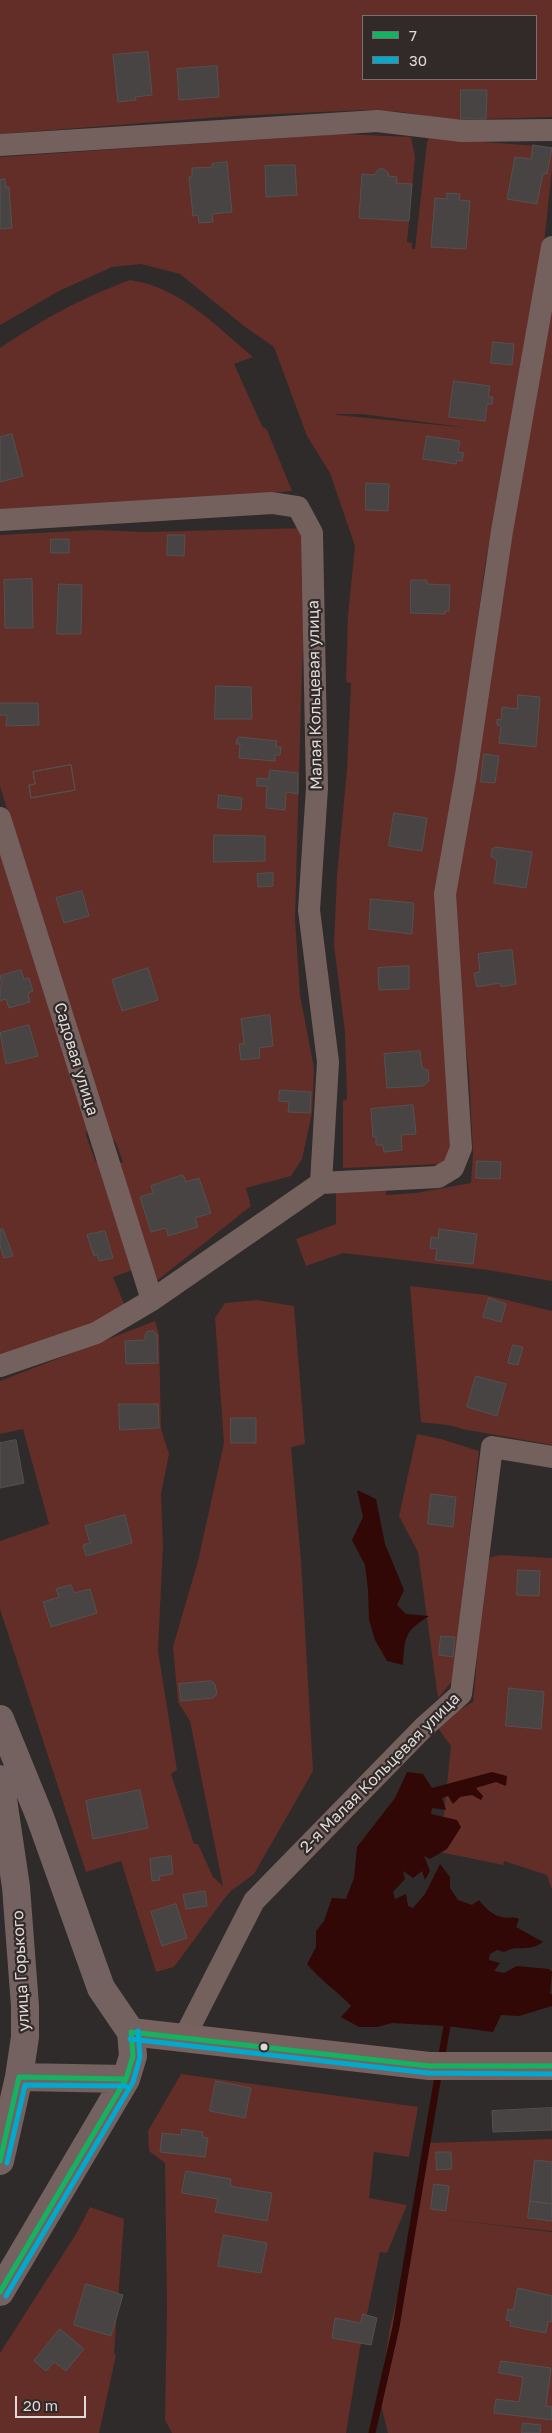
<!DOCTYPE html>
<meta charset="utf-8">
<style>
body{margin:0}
#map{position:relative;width:552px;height:2433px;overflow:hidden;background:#2f2b2a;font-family:"Golos Text",sans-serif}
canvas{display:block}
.legend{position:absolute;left:362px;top:15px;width:175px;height:65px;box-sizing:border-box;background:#312a28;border:1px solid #77706f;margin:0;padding:6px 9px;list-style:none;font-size:15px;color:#dfd9d9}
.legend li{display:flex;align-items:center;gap:10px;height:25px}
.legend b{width:25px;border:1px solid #77706f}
.scale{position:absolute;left:15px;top:2396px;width:71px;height:22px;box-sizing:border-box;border:2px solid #dfd9d9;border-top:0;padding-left:6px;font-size:15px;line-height:18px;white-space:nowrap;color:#dfd9d9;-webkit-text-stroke:4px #312a28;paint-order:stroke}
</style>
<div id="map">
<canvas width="552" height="2433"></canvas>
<ul class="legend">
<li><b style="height:6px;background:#13b361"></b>7</li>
<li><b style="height:6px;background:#00a9ce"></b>30</li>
</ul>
<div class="scale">20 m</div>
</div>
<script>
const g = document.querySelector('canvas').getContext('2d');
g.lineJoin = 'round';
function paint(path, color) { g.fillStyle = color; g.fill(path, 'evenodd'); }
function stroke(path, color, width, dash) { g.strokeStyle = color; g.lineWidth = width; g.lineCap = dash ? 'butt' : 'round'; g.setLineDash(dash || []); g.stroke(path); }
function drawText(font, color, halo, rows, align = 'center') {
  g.font = font + ' "Golos Text",sans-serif'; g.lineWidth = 4.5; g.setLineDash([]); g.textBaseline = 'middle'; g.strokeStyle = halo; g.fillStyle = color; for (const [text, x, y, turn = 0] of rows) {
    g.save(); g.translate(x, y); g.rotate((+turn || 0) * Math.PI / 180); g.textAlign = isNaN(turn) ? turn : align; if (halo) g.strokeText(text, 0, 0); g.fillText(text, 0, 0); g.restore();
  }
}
const green = new Path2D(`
 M0 0H552V117L449 120 402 112 364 110 235 116 0 134ZM363 16H536V79H363Z
 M342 134 411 137 415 157 407 242 412 243V249H415L427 142 429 138 552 147V168L543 254 485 566 456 784 454 1130 447 1160 441 1164 343 1168V1101L347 1099 345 1032 334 945 337 875 347 770 351 683 346 682 348 615 355 546 330 473 307 436 274 347 244 326 180 274 141 264 112 267 59 291 0 325V157ZM336 414H362L469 428 337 415Z
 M130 280C180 287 216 326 253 357L234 364 262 426 267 430 292 491 179 502 0 514V348C45 318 79 299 130 280Z
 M552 304V1281L488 1270 343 1253 306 1266 296 1239 336 1224V1188L386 1189V1195L416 1193 471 1183 473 1153 469 1075 451 912 499 606Z
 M307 528 309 535 302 668 295 919 300 995 314 1068 312 1113 302 1159 291 1176 246 1188 251 1206 154 1283 116 1164 123 1162 116 1143 105 1131 0 786V535L95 530 144 532Z
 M0 846 90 1122 86 1135 95 1160 96 1162 101 1160 133 1270 113 1277 125 1306 93 1325 0 1355Z
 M410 1286 486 1295 552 1311V1445L462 1429C450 1424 435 1424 421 1422Z
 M257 1300 294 1306 305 1444 291 1447 301 1560 313 1771 254 1874 231 1891 224 1899 174 1967 156 1972 121 1861 86 1872 0 1609V1541L49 1524 23 1429 0 1434V1381L155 1321 159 1334 161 1429 169 1454 161 1494 163 1545 158 1651 177 1770 171 1774 194 1844H198L213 1877 223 1886 190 1721 178 1702 173 1647 198 1561 224 1443 215 1318 225 1303Z
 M417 1434 441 1439 479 1451 453 1680 438 1698 418 1552 399 1516Z
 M500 1555 552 1558V1890L547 1875 504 1861 503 1865 440 1852 451 1746 435 1724 473 1702 485 1567 491 1557Z
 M181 2074 418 2107 409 2157 374 2152 369 2198 407 2205 387 2253 380 2252 360 2348 346 2433H172L165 2420 167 2308 165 2163 149 2151 148 2131Z
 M552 2139V2231L445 2219 552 2232V2433H388L379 2397 390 2328 417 2215 429 2143Z
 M90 2207 124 2219 114 2353 116 2355 99 2433H0V2353L76 2234Z`);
const water = new Path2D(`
 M357 1490 376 1499 385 1544 404 1590 397 1605 406 1614 429 1616C404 1632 405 1636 403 1665L387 1661 375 1640 369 1620 368 1590 365 1565 352 1540 363 1517Z
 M407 1772 423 1774 432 1788 492 1772 507 1776 506 1786 496 1782 476 1788 483 1796 481 1800 472 1795 460 1797 453 1804 448 1796 442 1798 446 1810 432 1808 431 1814 457 1820 461 1827 447 1849 430 1859 424 1856 430 1871 425 1880 422 1871 413 1878 403 1871 405 1879 393 1892 395 1899 406 1894 408 1906 413 1908 425 1894 440 1864 450 1877V1888L458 1900 472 1905 479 1900C485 1908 492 1915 502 1917 508 1919 512 1916 519 1919L516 1927 543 1942C528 1953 518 1944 504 1952L497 1950 490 1954 489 1960 500 1963 494 1971 504 1973 517 1966 549 1969 552 1972 550 1993 552 1995V2006L519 2016 501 2015 493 2032 447 2026 392 2023 377 2027H359L341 2017 351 2006C337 1991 320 1980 307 1964L316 1947V1931L324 1921 332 1898 346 1899 354 1878 357 1847 395 1798Z`);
const stream = new Path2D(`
 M441 2060 447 2026
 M372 2433 396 2327 439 2070`);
const building = new Path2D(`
 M148 52 152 95 135 97 136 100 118 102 113 55Z
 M217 66 219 97 179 100 177 69Z
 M461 90H487L486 119H461Z
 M533 145 552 148 547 174 543 173 537 204 507 199 515 157 531 159Z
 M227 162 232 212 212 214 213 222 199 223 198 215 193 216 189 177H192V168L213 167 212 164Z
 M279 165H295L297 195 266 197 265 166Z
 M379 169H384L389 173 388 176 397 177 396 183 412 184 409 221 359 218 362 174 374 175Z
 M5 179 6 187H9L12 228 0 229V180Z
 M447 193 460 194 459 200 470 201 466 249 431 247 435 198 447 199Z
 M493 342 514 344 512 365 491 363Z
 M454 381 490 386 488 397H493L492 404H487L485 421 449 417Z
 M12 434 23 476 0 482V437Z
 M427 436 460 441 458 452 464 453 462 461 457 460 456 464 423 459Z
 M366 483 389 484 388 511 366 510Z
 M168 535H185L184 556 167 555Z
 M51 539H69V553H51Z
 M32 579 33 628H5L4 580Z
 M411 580H427V584L450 585 449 611H445V614L411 613Z
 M59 584 82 585 81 634H57Z
 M216 686 251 687 252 719H215Z
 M518 695 540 697 536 747 499 743 501 726 497 725V719L501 720 502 707 517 709Z
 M0 703H38L39 725 6 726 7 715H0Z
 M240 737 277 741 276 747H281L280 755H275V761L239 758 240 744H236L237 739Z
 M484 754 499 756 495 783 481 782Z
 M71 765 75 790 31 798 29 785 35 784 33 772Z
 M71 765 75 790 31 798 29 785 35 784 33 772Z
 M270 770 298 773V794L286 792 285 810 266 808 267 786H257V778L268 779Z
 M219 795 242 798 241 810 218 808Z
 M394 813 427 818 422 851 389 846Z
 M214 835 265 836V861L214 862Z
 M496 847 532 852 526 888 494 883 497 861 491 856 492 849Z
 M273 873V886L258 887 257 874Z
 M82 891 89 916 64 923 56 898Z
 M371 899 414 903 412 934 369 929Z
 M512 950 516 984 501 987 500 983 477 987 474 973 480 972 478 954Z
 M409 966V989L379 990 378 968Z
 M148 968 158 1000 122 1011 112 980Z
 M21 970 24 979 29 978 33 991 28 993 30 1002 9 1008 6 999 0 1001V986L2 985 0 976Z
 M270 1015 273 1046 259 1048 260 1058 241 1060 239 1044H244L241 1019Z
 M29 1025 38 1056 6 1064 0 1033Z
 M420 1051 422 1068 428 1070 429 1081 423 1086 387 1088 384 1054Z
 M280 1090 311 1092 310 1113 288 1112 289 1102 279 1101Z
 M413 1105 416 1134 401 1135 402 1150 384 1152 383 1145H376V1137H373L371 1109Z
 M477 1161 501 1162 500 1179 476 1178Z
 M183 1175 186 1182 199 1178 211 1213 195 1218 198 1227 168 1236 166 1228 151 1232 140 1197 153 1193 151 1186Z
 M3 1229 13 1256 4 1258 0 1246V1230Z
 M439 1229 477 1234 473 1264 435 1260 437 1249 430 1248 431 1237 438 1238Z
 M105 1231 113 1258 99 1261 97 1255 94 1256 87 1235Z
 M489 1298 506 1304 501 1322 483 1317Z
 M148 1331H154L157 1335 158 1363 126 1364 125 1341 145 1340V1335Z
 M513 1345 523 1347 518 1365 508 1363Z
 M476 1376 506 1384 497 1416 467 1407Z
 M119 1404H158L159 1428 120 1430Z
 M231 1418H256V1443H231Z
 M16 1440 24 1483 0 1488V1443Z
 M431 1494 456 1497 453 1527 428 1524Z
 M125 1515 132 1543 86 1556 83 1545 90 1543 85 1526Z
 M518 1570 540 1571 539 1596 517 1595Z
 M71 1585 74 1593 90 1589 97 1613 51 1627 43 1602 59 1597 56 1589Z
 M441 1636 455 1637 453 1657 439 1655Z
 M211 1681 215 1684 217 1694 213 1698 181 1701 179 1684Z
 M509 1688 544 1692 541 1729 506 1726Z
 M140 1790 148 1828 93 1839 86 1801Z
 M171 1856 173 1874 159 1876 160 1880 152 1881 150 1859Z
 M205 1891 207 1906 186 1909 183 1895Z
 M176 1904 187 1938 162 1946 151 1912Z
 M216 2081 251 2088 245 2118 210 2111Z
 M552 2108V2130L493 2132 492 2111Z
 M182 2129 203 2132 202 2137 208 2138 205 2157 160 2152 162 2133 181 2135Z
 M436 2152H451L452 2169 437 2170Z
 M535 2160 552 2162V2204L530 2201Z
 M186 2171 231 2179 230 2186 272 2193 267 2221 215 2212 218 2199 182 2193Z
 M434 2184 449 2186 446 2211 431 2209Z
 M530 2201 552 2204V2221L528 2218Z
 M224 2235 267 2243 261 2273 218 2266Z
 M86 2284 123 2295 111 2336 74 2325Z
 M518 2288 552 2296V2322L548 2321 546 2333 510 2326 511 2321 506 2320 508 2309 513 2310Z
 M363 2314 377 2318 371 2345 332 2338 335 2318 360 2323Z
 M60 2329 84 2349 66 2371 54 2362 46 2371 34 2361Z
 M501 2361 551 2368 546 2406 552 2407V2420L494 2413 496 2399 519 2402 523 2377 499 2373Z
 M523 2423 541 2425 540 2433H522Z`);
const street = new Path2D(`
 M0 145 377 121 462 131 552 130
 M0 520 272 503 298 507 312 533 317 788 309 910 328 1062 321 1183
 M0 818 152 1300
 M0 1366 96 1333 152 1300 321 1183 438 1177 453 1168 461 1148 445 894 466 775 502 531 552 247
 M184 2038 254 1901 424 1727 461 1694 492 1447 552 1457`);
const secondary = new Path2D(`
 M131 2032 429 2066H552`);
const primary = new Path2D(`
 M0 1719 40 1817 101 1988 131 2032 133 2056 126 2079 0 2292
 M0 1779 16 1887 25 2006V2037L19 2077 0 2161
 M19 2077 126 2079`);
const bus1 = new Path2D(`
 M131 2032 429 2066H552
 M0 2161 19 2077 126 2079
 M0 2292 126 2079 133 2056 131 2032`);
const bus2 = new Path2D(`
 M130 2039 428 2073 552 2074
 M7 2163 25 2085 126 2086
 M6 2296 133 2082 140 2057 138 2031`);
const markers = [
 [264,2047,4.5,"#dfd9d9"]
];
const streetNames = [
 ["Малая Кольцевая улица",315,695,-91],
 ["Садовая улица",76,1059,73],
 ["2-я Малая Кольцевая улица",380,1773,-45],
 ["улица Горького",21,1971,-93]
];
paint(green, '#622e27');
paint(water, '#310806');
stroke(stream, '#310806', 7);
paint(building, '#484444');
stroke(building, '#545150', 1);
stroke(street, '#74615e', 22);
stroke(secondary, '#776260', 28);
stroke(primary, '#73625f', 28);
stroke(bus1, '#13b361', 5);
stroke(bus2, '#00a9ce', 5);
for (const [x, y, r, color] of markers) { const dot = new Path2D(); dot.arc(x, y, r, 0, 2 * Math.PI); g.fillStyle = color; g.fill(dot); stroke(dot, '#312a28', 2); }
drawText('16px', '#dfd9d9', '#312a28', streetNames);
</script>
